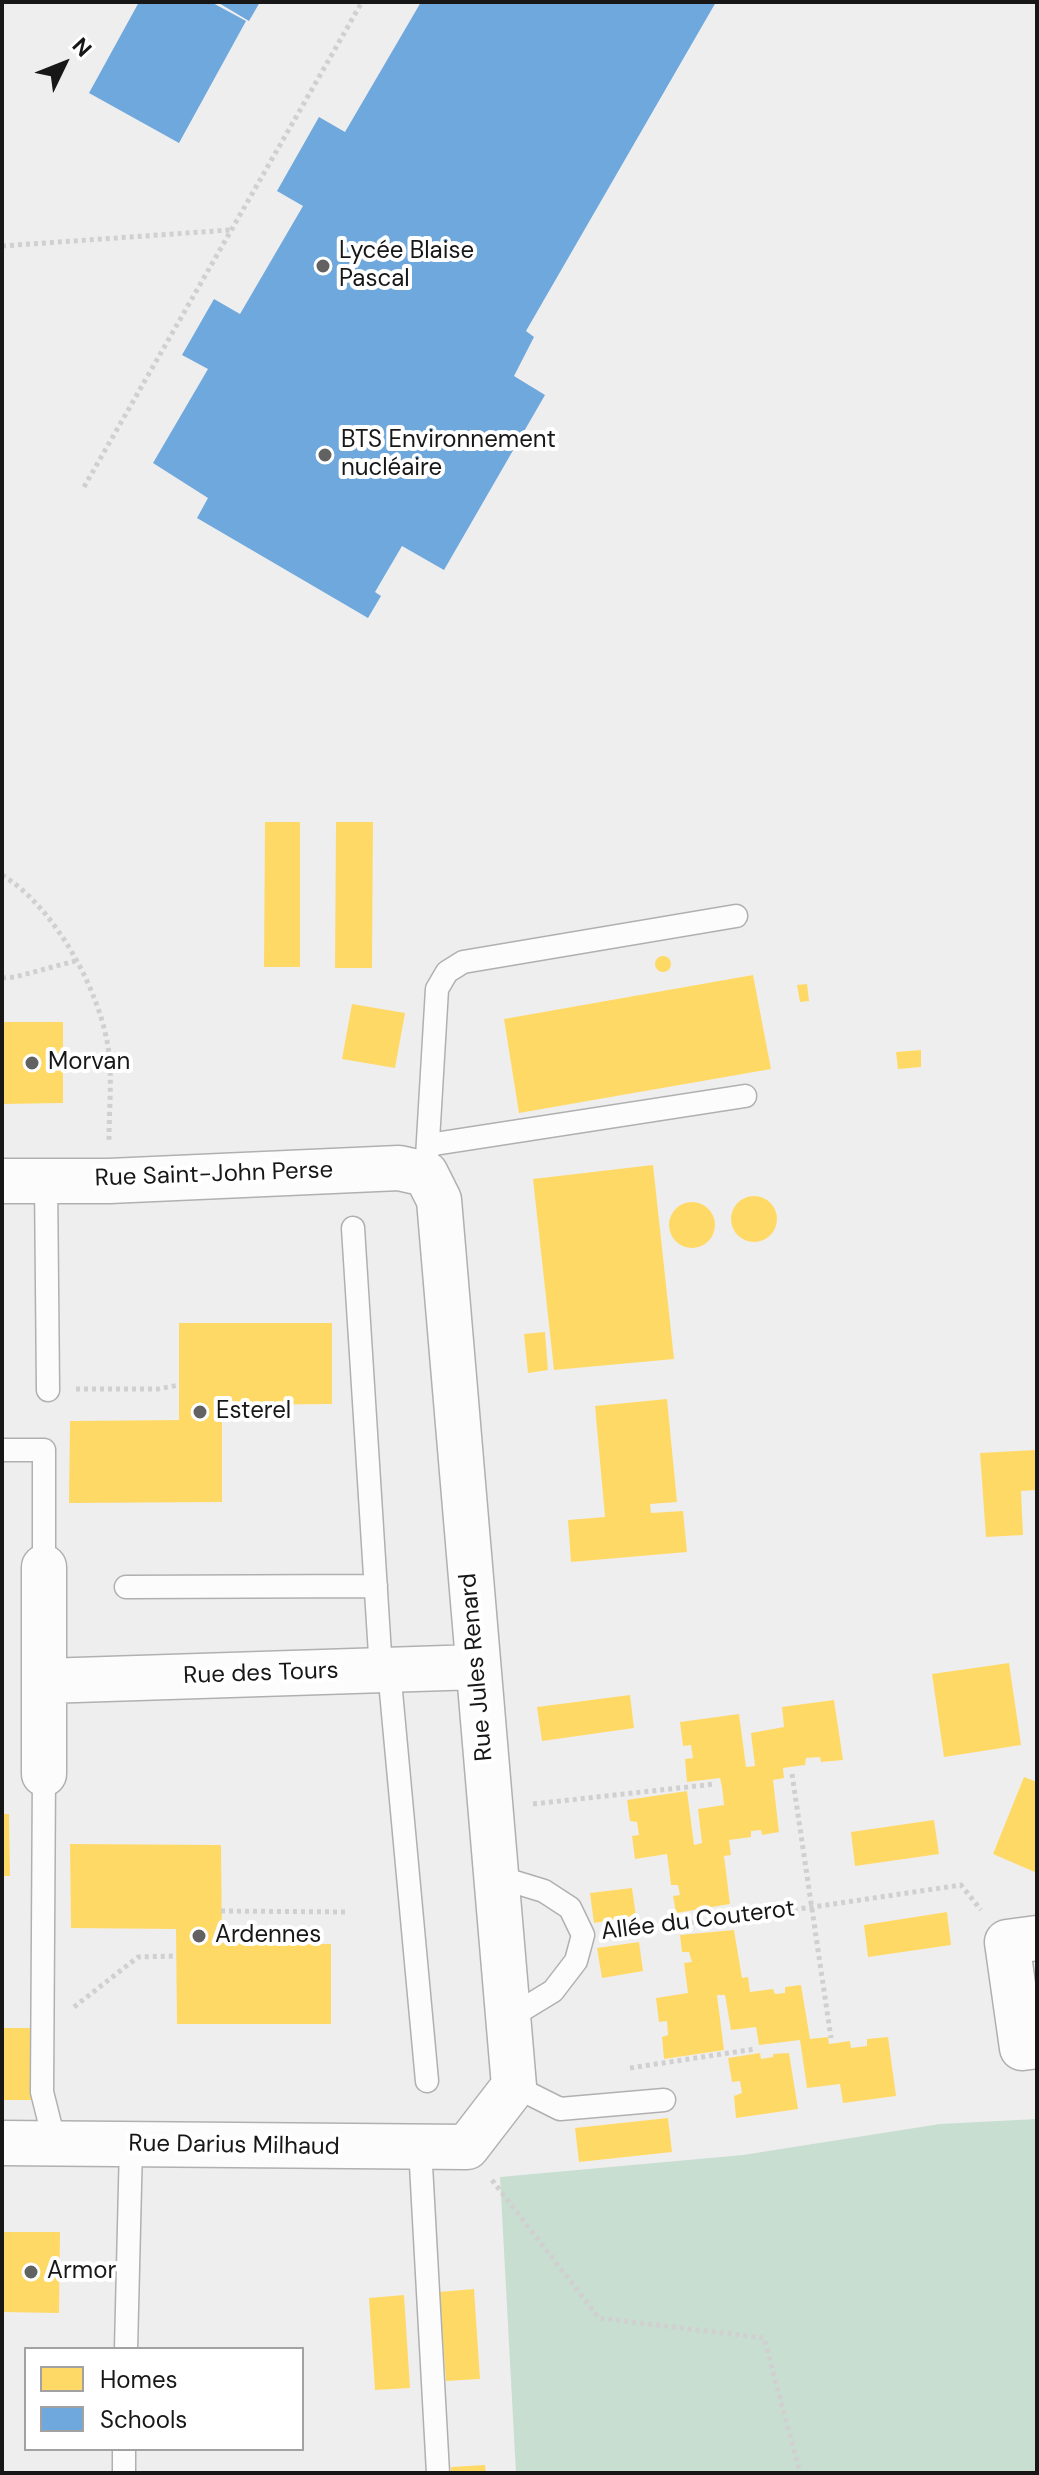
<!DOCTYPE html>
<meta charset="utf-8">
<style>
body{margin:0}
#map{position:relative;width:1039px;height:2475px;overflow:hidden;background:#efeeef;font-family:"DM Sans",sans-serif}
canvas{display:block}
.frame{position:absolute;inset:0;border:4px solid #181718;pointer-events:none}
.legend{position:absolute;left:24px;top:2347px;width:280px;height:104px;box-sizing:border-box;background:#fff;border:2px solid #a3a2a3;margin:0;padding:10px 14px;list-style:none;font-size:24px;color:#181718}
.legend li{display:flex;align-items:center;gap:16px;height:40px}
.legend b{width:40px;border:2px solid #a3a2a3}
.north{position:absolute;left:24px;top:24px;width:80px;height:80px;-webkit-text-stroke:6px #fff;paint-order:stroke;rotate:47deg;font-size:22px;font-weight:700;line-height:32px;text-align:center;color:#181718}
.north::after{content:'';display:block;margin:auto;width:28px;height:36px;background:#181718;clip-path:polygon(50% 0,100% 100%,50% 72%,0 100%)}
</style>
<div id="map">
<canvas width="1039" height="2475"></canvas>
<div class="frame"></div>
<ul class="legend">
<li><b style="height:22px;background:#ffd966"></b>Homes</li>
<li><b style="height:22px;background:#6fa8dc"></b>Schools</li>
</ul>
<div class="north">N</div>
</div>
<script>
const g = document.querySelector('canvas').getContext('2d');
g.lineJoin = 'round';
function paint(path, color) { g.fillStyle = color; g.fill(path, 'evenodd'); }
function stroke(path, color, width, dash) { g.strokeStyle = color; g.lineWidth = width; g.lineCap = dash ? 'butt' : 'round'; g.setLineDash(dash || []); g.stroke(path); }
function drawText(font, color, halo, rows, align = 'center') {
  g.font = font + ' "DM Sans",sans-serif'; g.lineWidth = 8; g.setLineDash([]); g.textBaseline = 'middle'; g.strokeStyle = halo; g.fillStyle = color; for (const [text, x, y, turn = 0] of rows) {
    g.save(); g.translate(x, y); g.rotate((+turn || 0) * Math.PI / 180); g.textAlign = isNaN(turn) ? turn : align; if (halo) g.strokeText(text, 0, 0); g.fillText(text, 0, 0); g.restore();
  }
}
const green = new Path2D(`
 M1037 2119V2473H516L500 2177 743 2155 940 2124Z`);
const homes = new Path2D(`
 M265 822H300V967H264Z
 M336 822H373L372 968H335Z
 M655 964a8 8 0 1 1 16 0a8 8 0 1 1-16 0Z
 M753 975 771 1069 519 1113 504 1019Z
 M807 984 809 1001 800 1002 797 985Z
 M352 1004 405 1013 395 1068 342 1059Z
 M2 1022H63V1103L2 1104Z
 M921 1050V1067L898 1069 896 1052Z
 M653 1165 674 1359 554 1370 533 1179Z
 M731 1219a23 23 0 1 1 46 0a23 23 0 1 1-46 0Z
 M669 1225a23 23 0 1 1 46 0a23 23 0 1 1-46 0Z
 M179 1323H332V1404L222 1405V1502L69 1503 70 1421 179 1420Z
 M545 1332 548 1370 528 1373 524 1334Z
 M667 1399 677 1502 650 1504 651 1513 683 1511 687 1552 571 1562 568 1520 605 1517 595 1406Z
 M1035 1450 1037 1490 1021 1491 1023 1535 986 1537 980 1453Z
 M1009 1663 1021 1745 944 1757 932 1674Z
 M630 1695 634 1728 542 1741 537 1707Z
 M834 1700 843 1760 821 1762 820 1757 806 1758 805 1765 783 1768 784 1778 773 1780 779 1832 762 1835 761 1830 751 1831V1837L729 1840 731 1855 724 1856 730 1904 676 1913 673 1896 680 1895 678 1885H671L667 1854 635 1859 632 1836 639 1835 637 1822 630 1821 627 1800 687 1791 694 1845 702 1843 698 1809 724 1805 722 1787 720 1778 687 1782 685 1759 693 1758 691 1745 683 1746 680 1722 739 1714 746 1767 755 1766 751 1733 784 1727 782 1707Z
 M1024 1777 1037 1782V1873L993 1854Z
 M2 1814H9L10 1876H2Z
 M934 1820 939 1854 855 1866 851 1832Z
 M70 1844 221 1845 222 1943 331 1944V2024H177L176 1929 71 1928Z
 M632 1888 636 1916 594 1923 590 1893Z
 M947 1912 951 1945 868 1957 864 1925Z
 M734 1930 742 1978 748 1977 750 1992 773 1989 775 1994 785 1993V1987L801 1985 810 2039 828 2037 829 2044 850 2041 851 2048 867 2046V2039L888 2037 896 2096 843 2103 840 2084 807 2088 800 2040 759 2045 756 2027 731 2030 725 1995H717L724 2050 664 2059 662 2037 668 2035 667 2021 659 2022 656 1998 688 1993 684 1963 692 1962 689 1952H682L680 1935Z
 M639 1942 643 1971 602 1978 597 1948Z
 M2 2028H30L31 2100H2Z
 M760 2053 761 2059 773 2057V2054L789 2053 798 2109 736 2118 734 2096 742 2093 740 2081 732 2082 728 2058Z
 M668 2118 672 2152 579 2162 575 2128Z
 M2 2232H60L59 2313 2 2312Z
 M474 2289 480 2379 446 2381 439 2292Z
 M404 2295 410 2388 375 2390 369 2298Z
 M485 2465 486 2473H451V2467Z`);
const schools = new Path2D(`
 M139 2H211L246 21 179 143 89 93Z
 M217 2H260L249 21Z
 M421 2H716L526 331 534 337 514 376 545 395 444 570 402 546 375 592 381 596 368 618 197 518 208 498 153 463 208 369 182 355 214 299 240 314 303 206 277 191 319 117 345 132Z`);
const path = new Path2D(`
 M2 246 230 230
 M84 487 362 2
 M2 875C55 907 102 993 109 1054 112 1082 109 1112 109 1140
 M2 978 15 977 75 961
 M76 1389H158L179 1385
 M792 1774 831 2038
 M533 1804 715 1784
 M221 1911 349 1912
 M611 1932 813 1907 961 1885 981 1910
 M74 2007 138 1957 176 1956
 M630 2068 755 2049
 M492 2180 599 2318 764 2338 800 2473`);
const lane = new Path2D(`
 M428 1145 745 1096
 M426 1174 437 989 447 972 463 962 736 916
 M46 1180 48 1390
 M353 1228 381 1670
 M2 1450H44V1567
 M126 1587 376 1586
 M389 1670 427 2081
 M44 1774 42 2092 55 2144
 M495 1876 544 1891 570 1908 583 1935 576 1961 553 1991 507 2019
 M514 2086 560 2109 664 2100
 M420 2147 438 2473
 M126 2349 131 2145
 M124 2473V2449`);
const street = new Path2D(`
 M2 1181H109L399 1168 426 1174 439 1200 514 2086 467 2147 2 2143
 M44 1567V1774
 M45 1681 477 1667
 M1037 1938 1007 1942 1022 2048 1037 2046`);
const markers = [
 [323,266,8,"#636263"],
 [325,455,8,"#636263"],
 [32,1063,8,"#636263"],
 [200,1412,8,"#636263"],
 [199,1936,8,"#636263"],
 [31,2272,8,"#636263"]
];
const poiNames = [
 ["Lycée Blaise",339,252],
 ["Pascal",339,280],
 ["BTS Environnement",341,441],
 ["nucléaire",341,469],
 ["Morvan",48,1063],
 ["Esterel",216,1412],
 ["Ardennes",215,1936],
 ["Armor",47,2272]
];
const streetNames = [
 ["Rue Saint-John Perse",214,1175,-2],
 ["Rue Jules Renard",477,1667,-95],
 ["Rue des Tours",261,1674,-2],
 ["Allée du Couterot",698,1921,-7],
 ["Rue Darius Milhaud",234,2146,1]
];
paint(green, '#c8ded1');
paint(homes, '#ffd966');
paint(schools, '#6fa8dc');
stroke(lane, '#b1b0b1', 25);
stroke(street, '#b1b0b1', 47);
stroke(path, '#d1d0d1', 5, [4, 4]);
stroke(lane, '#fdfcfd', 22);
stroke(street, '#fdfcfd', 44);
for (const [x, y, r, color] of markers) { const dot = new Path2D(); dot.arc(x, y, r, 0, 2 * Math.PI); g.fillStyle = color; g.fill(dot); stroke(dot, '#fff', 3); }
drawText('24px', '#181718', '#fff', poiNames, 'left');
drawText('24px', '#181718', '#fff', streetNames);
</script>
